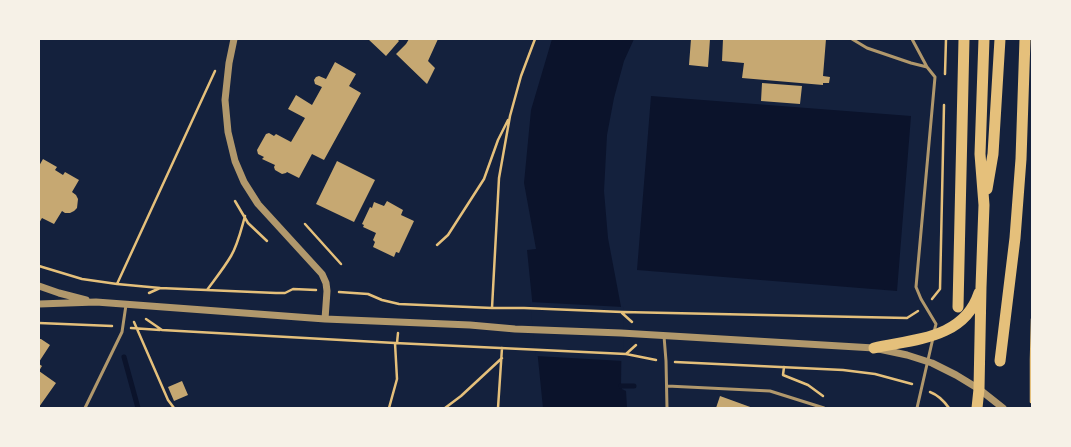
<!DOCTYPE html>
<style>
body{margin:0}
#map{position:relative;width:1071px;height:447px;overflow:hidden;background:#14213d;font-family:"Asap Condensed",sans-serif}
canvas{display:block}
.frame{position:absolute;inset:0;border:40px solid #f6f1e7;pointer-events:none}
</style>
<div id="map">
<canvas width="1071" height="447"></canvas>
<div class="frame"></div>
</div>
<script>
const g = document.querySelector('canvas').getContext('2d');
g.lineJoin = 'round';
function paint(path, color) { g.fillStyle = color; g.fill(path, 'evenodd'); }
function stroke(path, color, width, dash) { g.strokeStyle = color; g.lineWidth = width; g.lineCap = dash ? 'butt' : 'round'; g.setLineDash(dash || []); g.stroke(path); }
const water = new Path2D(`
 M552 39H634L624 61 614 98 607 135 604 191 608 238 622 312 621 386 622 389 626 391 627 408H543L527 250 536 249 524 183 531 110Z
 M651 96 911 116 897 291 637 270Z`);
const pier = new Path2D(`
 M530 302 623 307 624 312 623 361 536 356Z`);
const stream = new Path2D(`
 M124 357 138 408
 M621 386H634`);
const building = new Path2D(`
 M368 39H397L399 41 386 56Z
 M409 39H438L428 61 435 68 427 84 396 54 406 44Z
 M691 39H710L708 67 689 65Z
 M723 39H826L823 76 830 77 829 83H823V85L742 78 744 63 722 61Z
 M335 62 356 74 349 86 361 93 324 160 312 154 299 178 287 172 286 173 282 174 275 170 274 167 275 165 262 159 264 157 258 154 257 150 266 134 269 133 274 136 276 134 291 142 305 118 288 109 296 95 312 105 322 87 315 84 314 80 316 77 319 76 326 79Z
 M762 83 802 86 800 104 761 101Z
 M43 159 57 167 55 170 63 175 65 172 79 180 72 192 76 195 78 199 77 208 74 211 70 213H65L62 211 54 224 42 218 39 223V166Z
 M337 161 375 180 354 222 316 204Z
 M387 201 403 210 401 215 414 221 399 253 396 252 394 257 373 247 375 242 373 240 376 233 363 227 364 225 362 224 370 207 372 208 374 202 384 206Z
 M39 339H41L50 345 39 362Z
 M39 364 42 366 39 371 56 383 39 407Z
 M182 381 188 395 174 401 168 387Z
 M720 396 753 408H716Z`);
const path = new Path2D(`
 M945 74 946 39
 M235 201 248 223 267 241
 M305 224 341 264
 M437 245 448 235 484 179 498 140 508 120
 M39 266 82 279 117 284 160 288
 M117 284 215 71
 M207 290C215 279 224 268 231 256 238 244 241 230 245 216
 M339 292 368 294 382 300 399 304 492 308H524L622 312 907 318 918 311
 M149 293 160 288 276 293H285L293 289 316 290
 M932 299 940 289 944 105
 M492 308 499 178 510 116 521 76 535 39
 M622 313 632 322
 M146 319 162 330 395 343 626 354 656 360
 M134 322 168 400 174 408
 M39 323 112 326
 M131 328 160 330
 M397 343 398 333
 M626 354 636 345
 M675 362 843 370 875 374 912 384
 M784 367 783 375 808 385 823 396
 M930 392C938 395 944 401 949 408
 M1031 402V359L1032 319
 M389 408 397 379 395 343
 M445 408 461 396 502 358
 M498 408 502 348`);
const service = new Path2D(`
 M852 39 867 48 911 63 927 67
 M912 39 927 67 935 77 916 287 921 299 936 324 934 332
 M664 336 666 361 667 408
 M667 386 770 391 824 408
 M85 408 122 332 126 305
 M917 408 933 338`);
const tertiary = new Path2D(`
 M234 39 229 63 225 100 228 132 235 161 244 182 258 204 322 274 326 283 327 291 325 319
 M39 286 59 293 86 300
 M39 304 96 302 325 319 470 325 515 329 621 333 874 348 907 355 932 363 956 375 979 389 1003 408`);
const trunk = new Path2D(`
 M987 189 993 154 1000 39
 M958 307 964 39
 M874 348C914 339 964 339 979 293
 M1000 361 1015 238 1021 159 1025 39
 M977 408 979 389 981 287 984 205 980 154 984 39`);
paint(water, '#0b132b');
paint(pier, '#14213d');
stroke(stream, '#0b132b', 5);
paint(building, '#c6a872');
stroke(path, '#e5c07b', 2.5);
stroke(service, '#b1986c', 3);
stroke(tertiary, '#b1986c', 7);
stroke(trunk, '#e5c07b', 11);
</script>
